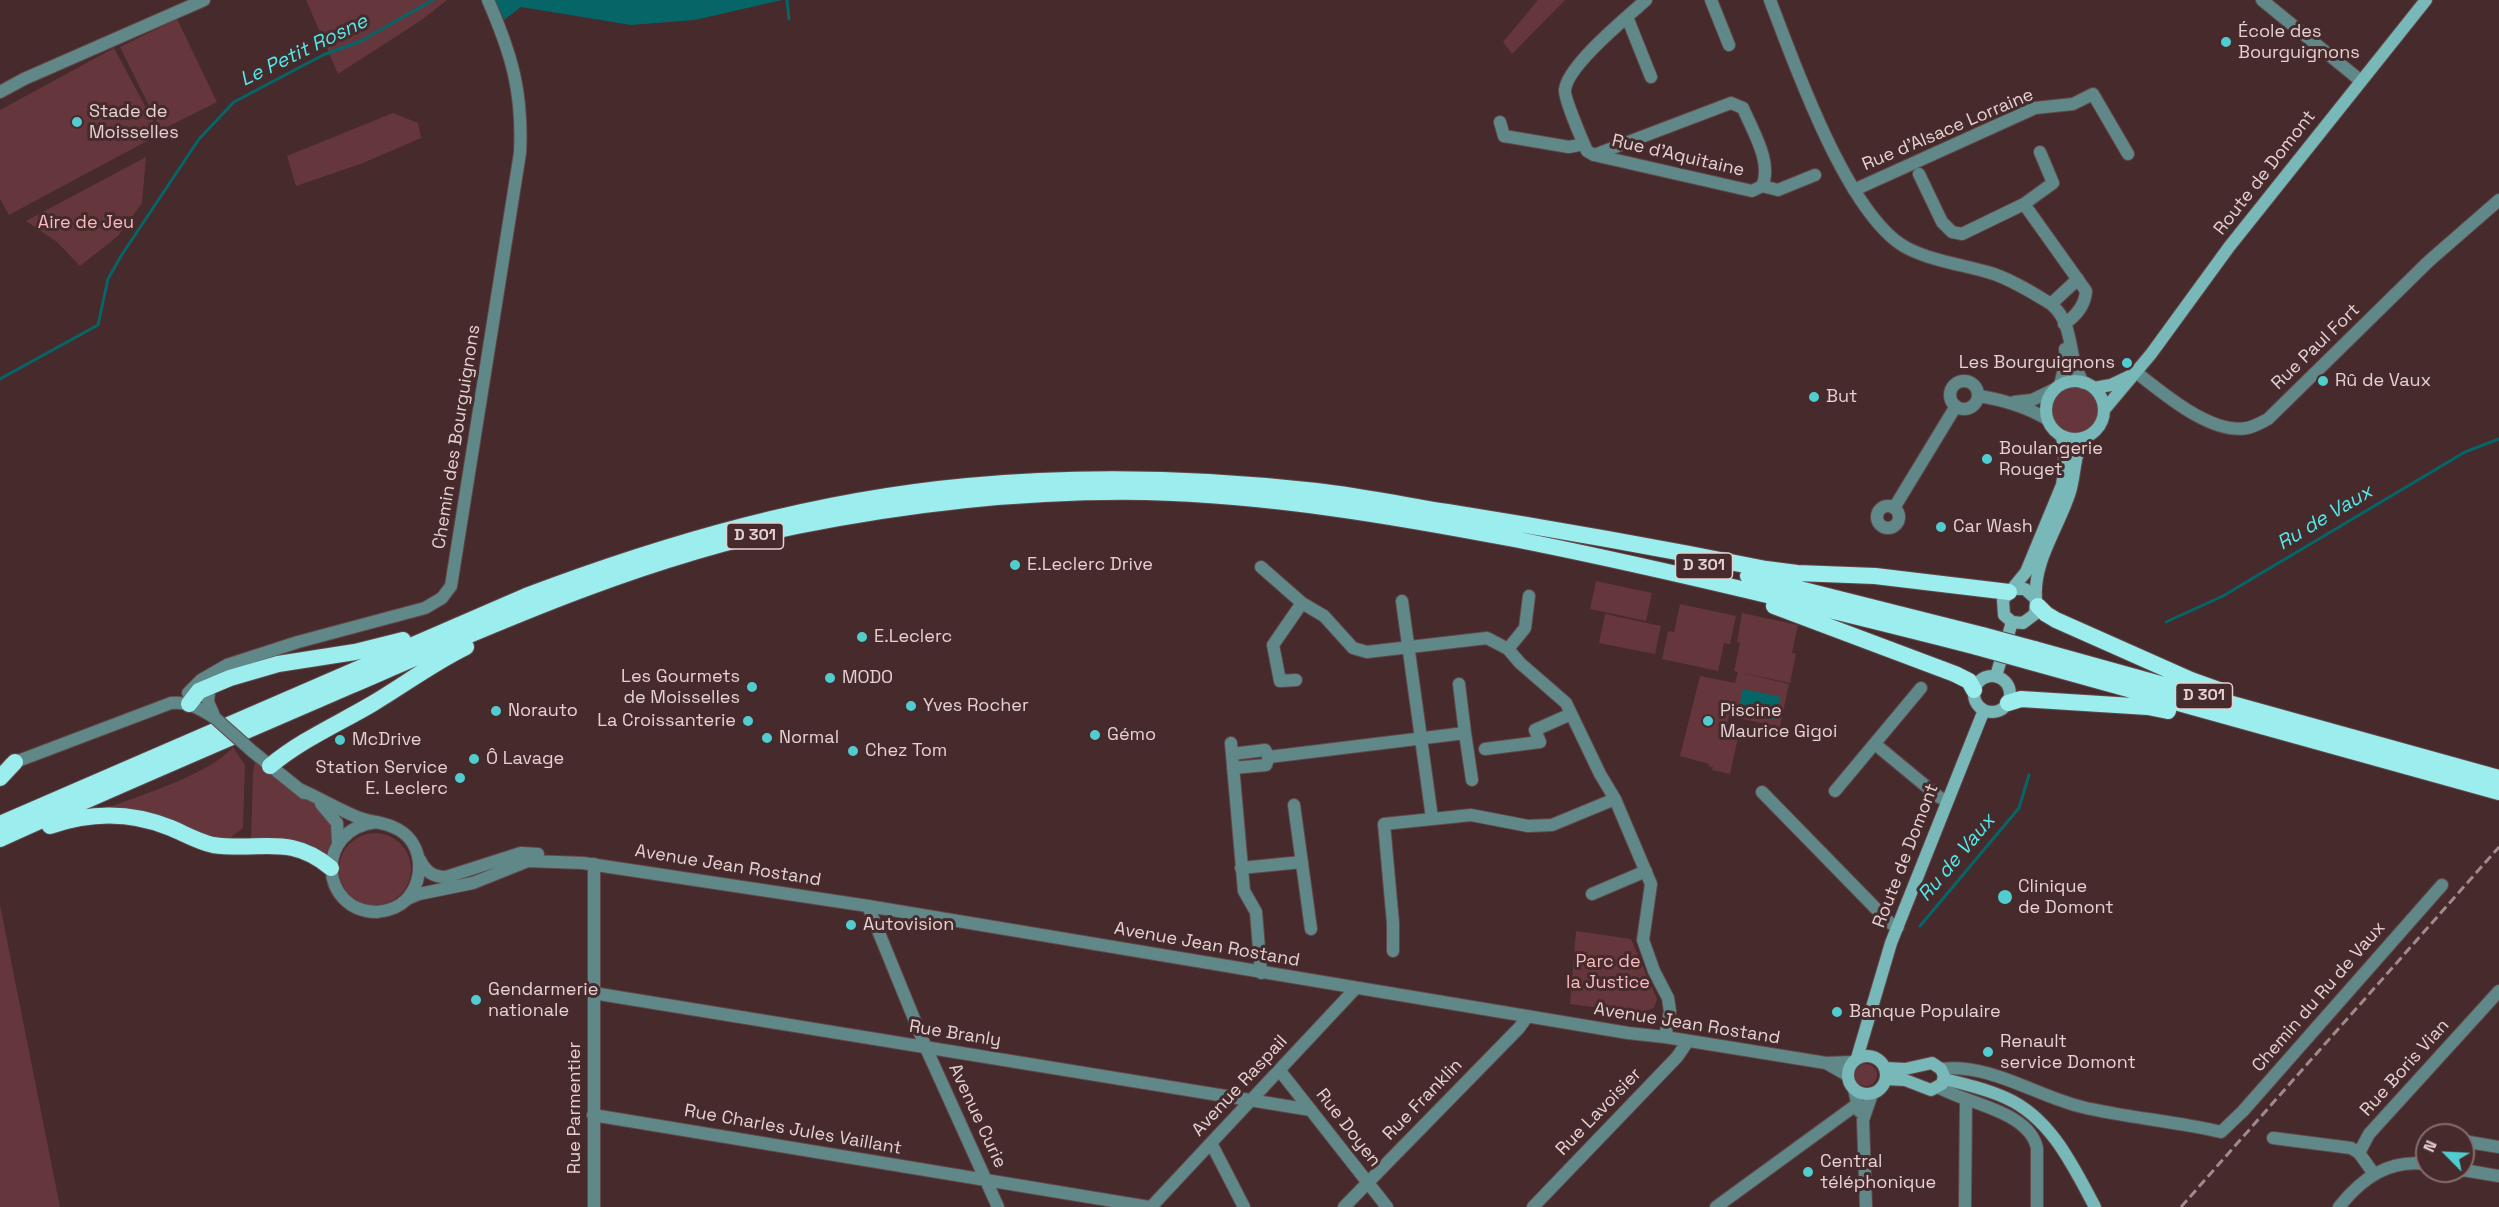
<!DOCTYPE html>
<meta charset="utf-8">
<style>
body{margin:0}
#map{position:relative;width:2499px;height:1207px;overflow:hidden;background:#462a2c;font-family:"Space Grotesk",sans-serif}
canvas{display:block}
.north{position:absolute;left:2415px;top:1123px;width:60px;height:60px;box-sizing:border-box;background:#462a2c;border:2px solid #856d6e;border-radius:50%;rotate:294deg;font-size:16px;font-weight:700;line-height:24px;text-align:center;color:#e4d1d1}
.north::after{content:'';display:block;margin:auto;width:21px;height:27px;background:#52cdcf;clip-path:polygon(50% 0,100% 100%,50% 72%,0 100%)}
</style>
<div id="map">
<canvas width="2499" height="1207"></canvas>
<div class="north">N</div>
</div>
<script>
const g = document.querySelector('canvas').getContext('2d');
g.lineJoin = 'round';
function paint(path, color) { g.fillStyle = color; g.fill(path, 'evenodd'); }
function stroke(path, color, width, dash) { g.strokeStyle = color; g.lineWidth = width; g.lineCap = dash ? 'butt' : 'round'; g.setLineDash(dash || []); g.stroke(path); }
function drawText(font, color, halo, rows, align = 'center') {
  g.font = font + ' "Space Grotesk",sans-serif'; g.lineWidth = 6; g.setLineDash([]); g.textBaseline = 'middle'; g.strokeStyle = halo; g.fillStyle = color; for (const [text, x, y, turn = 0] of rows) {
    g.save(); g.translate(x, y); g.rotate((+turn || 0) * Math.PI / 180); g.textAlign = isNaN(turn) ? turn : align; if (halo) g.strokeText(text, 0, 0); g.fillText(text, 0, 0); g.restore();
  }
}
const green = new Path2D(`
 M306 0H447L423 19 338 74Z
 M1538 0H1565L1512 54 1503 42Z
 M177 19 217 102 161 130 120 47Z
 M114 48 160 134 9 215 0 199V110Z
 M393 113 418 123 421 138 363 163 296 186 287 156Z
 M146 157 142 203 118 236 80 266 57 242 26 221Z
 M2052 410a23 23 0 1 1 46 0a23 23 0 1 1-46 0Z
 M1596 581 1652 593 1646 621 1590 609Z
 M1680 604 1736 616 1730 644 1724 643 1718 671 1662 659 1668 631 1674 632Z
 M1742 613 1798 625 1792 653 1796 654 1790 683 1738 672 1789 684 1780 727 1729 716 1725 734 1738 738 1730 774 1712 770 1713 767 1708 766 1709 764 1680 756 1700 676 1735 683 1738 672 1734 671 1740 643 1737 642Z
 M1605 614 1661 626 1655 654 1599 643Z
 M233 747 245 765 243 828 230 838 218 839 129 809 110 807C146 793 208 775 233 747Z
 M255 762 329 814 334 836 325 855 251 841 253 772Z
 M339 869a36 36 0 1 1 72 0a36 36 0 1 1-72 0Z
 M0 905 60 1207H0Z
 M1576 931 1631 939 1657 999 1654 1008 1640 1013 1570 1004Z
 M1855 1075a11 11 0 1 1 22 0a11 11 0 1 1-22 0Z`);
const water = new Path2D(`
 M495 0H782L695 20 631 25 521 7 504 20Z
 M1743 689 1781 697 1776 720 1738 712Z`);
const stream = new Path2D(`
 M787 0 789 19
 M0 379 98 325 108 279 121 256 199 139 234 102 323 55 361 41 433 0
 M2166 622 2223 596 2465 452 2499 439
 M1920 926 2019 808 2029 775`);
const minor = new Path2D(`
 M1711 0 1729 45
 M1770 0C1794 63 1848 217 1907 248 1934 262 1966 265 1994 274 2014 281 2033 293 2051 304 2069 319 2069 340 2074 361 2075 368 2080 376 2083 383
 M2262 0 2361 81
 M1627 17 1651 77
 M0 92 24 79 204 0
 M1500 122 1504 136 1569 147 1584 144
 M1594 155 1731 103 1743 108C1752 130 1773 163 1762 186L1752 191 1594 155 1587 151C1583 142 1564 98 1565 90 1567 66 1627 17 1646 0
 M1919 174 1942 222 1952 232 1962 234 2024 204 2086 291C2085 306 2076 316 2064 324
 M1762 186 1778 190 1815 175
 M1854 190 2035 108 2073 104 2093 94 2128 154
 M2024 204 2053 183 2040 152
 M2051 304 2078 279
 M2137 373C2163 393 2211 435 2247 428 2254 427 2262 422 2268 419L2429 261 2499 200
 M1950 395a14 14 0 1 1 28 0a14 14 0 1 1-28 0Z
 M2060 385 2066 361 2065 349
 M1979 396C2004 400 2025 406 2047 419
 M2014 402 2032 400 2055 389
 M1877 517a11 11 0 1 1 22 0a11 11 0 1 1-22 0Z
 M1894 508 1956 406
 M1261 567 1302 603 1324 616 1353 648 1367 652 1487 638 1508 649 1520 663 1566 703 1600 774 1615 799 1651 884 1643 940 1654 971 1668 998 1670 1011 1665 1037
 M1402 601 1432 818
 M1508 649 1525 628 1529 596
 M1296 680 1280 681 1273 645 1302 603
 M210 681 208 702 215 718
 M1459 684 1465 733
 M188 693 201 680 227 665 298 642 425 608 442 598 451 586 520 153C523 93 512 55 488 0
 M1231 743 1244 891 1256 912 1261 973
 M1875 744 1939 797 1947 801
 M1485 749 1540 742 1535 730 1571 714
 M1232 754 1265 750 1269 757 1465 733 1472 780
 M1233 768 1266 765 1269 757
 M1835 791 1921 688
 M1762 792 1890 923 1898 927
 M1294 805 1311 929
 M1241 868 1302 862
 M1592 894 1646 871
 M868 906 926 1048 998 1207
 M1393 951V923L1384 824 1471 815 1528 826 1552 825 1615 799
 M593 993 1311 1110
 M1941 1069C1990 1063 2036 1096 2082 1107 2128 1118 2175 1121 2221 1132L2243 1111 2442 885
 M1280 1071 1387 1207
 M1938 1087C1967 1104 2029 1111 2037 1148V1207
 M1854 1089 1859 1111
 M593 1115 1149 1207
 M2273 1138 2351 1148 2359 1153
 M2463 1141 2499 1147
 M1211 1143 1244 1207
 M2374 1174 2359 1153 2369 1134 2499 991
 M594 1207V864
 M1151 1207 1355 989
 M1344 1207 1519 1028 1527 1017
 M1533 1207 1677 1057 1688 1041
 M1716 1207 1856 1105
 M1866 1207 1863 1120 1872 1094
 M1965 1207 1966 1101`);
const tertiary = new Path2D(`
 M252 751 304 793
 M10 764 171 703C189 701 200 709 215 718
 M299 789C319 798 338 809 357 817 369 822 382 822 393 827 423 839 427 878 406 900 399 907 387 911 377 912 320 912 313 829 377 822
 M321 804 337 823 338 843
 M420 860C426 872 433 877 446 877L521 853 538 854
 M407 899 419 894 473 883 528 861 583 863 868 906 1628 1033 1665 1037 1826 1063 1853 1062
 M1826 1063 1847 1075
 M2463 1170 2499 1176
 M2339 1207C2362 1178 2389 1159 2427 1164`);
const secondary = new Path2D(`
 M2046 410a29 29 0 1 1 58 0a29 29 0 1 1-58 0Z
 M2094 388 2111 385 2130 376
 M2104 410 2151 354 2229 247 2426 0
 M2015 589H2025L2036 599 2035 614 2023 623 2012 622 2004 615 2003 600 2026 572 2062 485 2065 465 2062 436
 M2036 599C2033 561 2059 527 2070 492 2076 471 2073 459 2084 438
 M1974 694a18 18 0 1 1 36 0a18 18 0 1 1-36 0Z
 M1996 676 2012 622
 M1848 1075a19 19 0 1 1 38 0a19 19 0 1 1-38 0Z
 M1857 1058 1891 943 1984 710
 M1885 1068 1905 1069 1932 1063 1941 1069 1944 1076 1942 1084 1931 1090 1905 1080 1886 1079
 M1944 1079C1965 1084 1986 1089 2006 1098 2051 1118 2073 1166 2095 1207`);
const trunk = new Path2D(`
 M1748 576 1982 635
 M1774 606 1955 674 1969 681 1974 690
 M2038 606 2046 614 2056 620 2191 680 2219 690
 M2034 649 2499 778
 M2031 662 2499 792
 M2008 703 2021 699 2148 707 2168 711
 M189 704 199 691 230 678 278 664 355 652 403 640
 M270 766C301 740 338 724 372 704 404 685 433 663 466 647
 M0 778 15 762
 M0 824 526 596C669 542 815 500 968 486 1083 475 1200 478 1316 491 1360 496 1404 505 1447 512 1554 529 1660 548 1766 569L1797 573 1875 576 2009 592
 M50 826C90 812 132 812 171 828 185 834 199 842 213 845 260 852 290 833 331 868
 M0 839C116 786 233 737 350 686 496 623 641 558 797 526 912 503 1029 490 1146 492 1270 495 1393 516 1514 539 1670 570 1824 608 1977 647`);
const rail = new Path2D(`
 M2181 1207 2499 847`);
const tertiaryBridge = new Path2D(`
 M215 718 252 751`);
const trunkBridge = new Path2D(`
 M1982 635 2034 649
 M1977 647 2031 662`);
const markers = [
 [2226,42,6,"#52cdcf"],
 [77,122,6,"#52cdcf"],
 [2127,363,6,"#52cdcf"],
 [2323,381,6,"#52cdcf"],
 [1814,397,6,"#52cdcf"],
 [1987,459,6,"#52cdcf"],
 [1941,527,6,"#52cdcf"],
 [1015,565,6,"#52cdcf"],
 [862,637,6,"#52cdcf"],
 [830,678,6,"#52cdcf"],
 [752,687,6,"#52cdcf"],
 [911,706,6,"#52cdcf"],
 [496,711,6,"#52cdcf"],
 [748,721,6,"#52cdcf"],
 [1708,721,6,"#52cdcf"],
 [1095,735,6,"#52cdcf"],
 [767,738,6,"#52cdcf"],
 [340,740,6,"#52cdcf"],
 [853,751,6,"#52cdcf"],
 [474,759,6,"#52cdcf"],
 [460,778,6,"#52cdcf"],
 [2005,897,8,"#52cdcf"],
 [851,925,6,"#52cdcf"],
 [476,1000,6,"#52cdcf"],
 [1837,1012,6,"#52cdcf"],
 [1988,1052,6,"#52cdcf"],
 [1808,1172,6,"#52cdcf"]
];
const shields = [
 [755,536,57],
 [1704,566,57],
 [2204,696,57]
];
const shieldNames = [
 ["D 301",755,536],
 ["D 301",1704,566],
 ["D 301",2204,696]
];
const poiNames = [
 ["École des",2238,32],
 ["Bourguignons",2238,53],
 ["Stade de",89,112],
 ["Moisselles",89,133],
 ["Les Bourguignons",2115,363,"right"],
 ["Rû de Vaux",2335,381],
 ["But",1826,397],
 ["Boulangerie",1999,449],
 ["Rouget",1999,470],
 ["Car Wash",1953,527],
 ["E.Leclerc Drive",1027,565],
 ["E.Leclerc",874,637],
 ["Les Gourmets",740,677,"right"],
 ["de Moisselles",740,698,"right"],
 ["MODO",842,678],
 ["Yves Rocher",923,706],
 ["Norauto",508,711],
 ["Piscine",1720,711],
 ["Maurice Gigoi",1720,732],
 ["La Croissanterie",736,721,"right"],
 ["Gémo",1107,735],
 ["Normal",779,738],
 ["McDrive",352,740],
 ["Chez Tom",865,751],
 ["Ô Lavage",486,759],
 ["Station Service",448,768,"right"],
 ["E. Leclerc",448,789,"right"],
 ["Clinique",2018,887],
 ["de Domont",2018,908],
 ["Autovision",863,925],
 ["Gendarmerie",488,990],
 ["nationale",488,1011],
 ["Banque Populaire",1849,1012],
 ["Renault",2000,1042],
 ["service Domont",2000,1063],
 ["Central",1820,1162],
 ["téléphonique",1820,1183]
];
const streetNames = [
 ["Rue d'Alsace Lorraine",1948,130,-23],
 ["Rue d'Aquitaine",1678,156,13],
 ["Route de Domont",2265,173,-52],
 ["Rue Paul Fort",2316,347,-44],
 ["Chemin des Bourguignons",457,437,-81],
 ["Route de Domont",1906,856,-69],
 ["Avenue Jean Rostand",728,866,9],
 ["Avenue Jean Rostand",1207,945,10],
 ["Chemin du Ru de Vaux",2319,997,-49],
 ["Avenue Jean Rostand",1687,1024,9],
 ["Rue Branly",955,1034,9],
 ["Rue Boris Vian",2405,1068,-48],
 ["Avenue Raspail",1240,1086,-47],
 ["Rue Franklin",1423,1100,-46],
 ["Rue Parmentier",575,1108,-90],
 ["Rue Lavoisier",1599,1112,-46],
 ["Avenue Curie",977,1116,65],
 ["Rue Doyen",1348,1128,52],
 ["Rue Charles Jules Vaillant",793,1130,10]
];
const parkNames = [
 ["Aire de Jeu",86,223],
 ["Parc de",1608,962],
 ["la Justice",1608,983]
];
const waterNames = [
 ["Le Petit Rosne",304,51,-26],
 ["Ru de Vaux",2325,518,-31],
 ["Ru de Vaux",1957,858,-50]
];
paint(green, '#65373c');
paint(water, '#066567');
stroke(stream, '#066567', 3);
stroke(minor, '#62484a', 14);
stroke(tertiary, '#62484a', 14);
stroke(secondary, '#62484a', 14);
stroke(trunk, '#62484a', 18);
stroke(minor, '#618888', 12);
stroke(tertiary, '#618888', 12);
stroke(secondary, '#78b8b9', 12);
stroke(trunk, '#9bedee', 16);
stroke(rail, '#a18a8b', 3, [9, 4.5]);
stroke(tertiaryBridge, '#62484a', 14, []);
stroke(trunkBridge, '#62484a', 18, []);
stroke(tertiaryBridge, '#618888', 12);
stroke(trunkBridge, '#9bedee', 16);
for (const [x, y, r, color] of markers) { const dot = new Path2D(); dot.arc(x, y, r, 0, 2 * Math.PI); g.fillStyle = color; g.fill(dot); stroke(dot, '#462a2c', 2); }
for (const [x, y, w] of shields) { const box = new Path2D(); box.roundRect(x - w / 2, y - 13, w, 26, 4.5); g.fillStyle = '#462a2c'; g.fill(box); stroke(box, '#e4d1d1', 1.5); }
drawText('bold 16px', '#e4d1d1', null, shieldNames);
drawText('18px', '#e4d1d1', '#462a2c', poiNames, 'left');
drawText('18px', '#e4d1d1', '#462a2c', streetNames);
drawText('18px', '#fab9bd', '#462a2c', parkNames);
drawText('italic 20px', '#51eaec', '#462a2c', waterNames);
</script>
